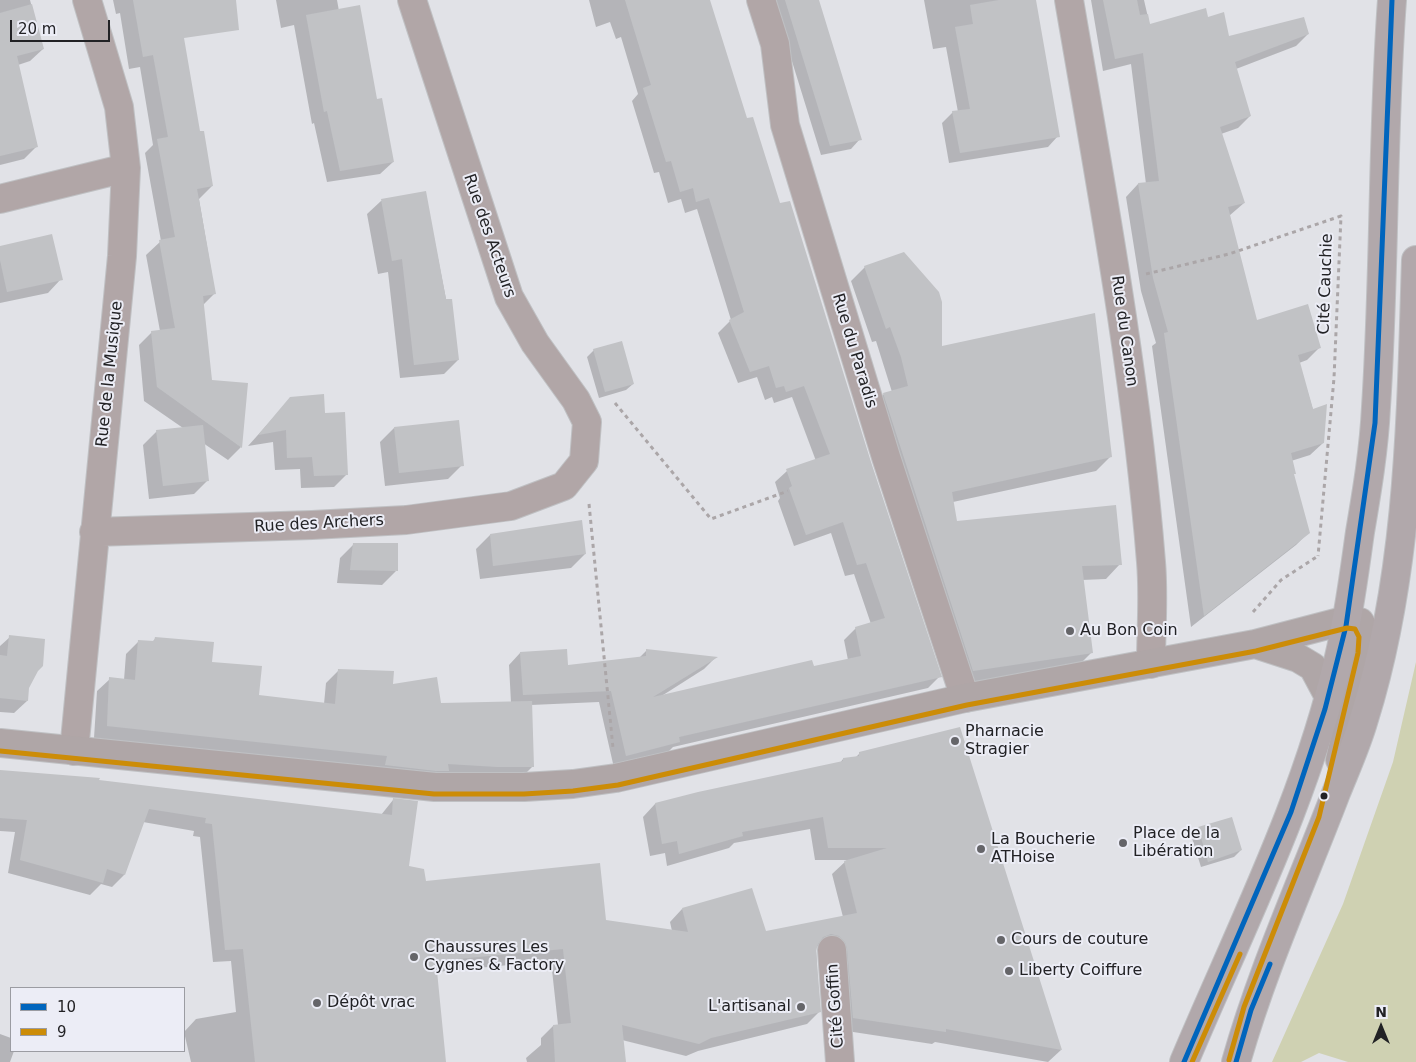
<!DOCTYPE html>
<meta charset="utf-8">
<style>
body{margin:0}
#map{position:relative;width:1416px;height:1062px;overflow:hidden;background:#e1e2e7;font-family:"DejaVu Sans",sans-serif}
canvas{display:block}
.legend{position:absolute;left:10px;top:987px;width:175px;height:65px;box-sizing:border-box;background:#ecedf6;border:1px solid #9b9ca2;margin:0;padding:6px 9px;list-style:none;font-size:15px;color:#222225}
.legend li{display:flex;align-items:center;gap:10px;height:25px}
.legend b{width:25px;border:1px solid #9b9ca2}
.north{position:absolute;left:1356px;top:1002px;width:50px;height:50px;-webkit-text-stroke:4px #ecedf6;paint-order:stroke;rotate:0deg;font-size:14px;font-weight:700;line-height:20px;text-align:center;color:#222225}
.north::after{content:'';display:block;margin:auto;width:18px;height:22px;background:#222225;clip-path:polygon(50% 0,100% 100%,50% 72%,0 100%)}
.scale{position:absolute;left:10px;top:20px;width:100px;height:22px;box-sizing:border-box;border:2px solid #222225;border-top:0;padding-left:6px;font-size:15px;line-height:18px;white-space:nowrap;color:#222225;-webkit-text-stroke:4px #ecedf6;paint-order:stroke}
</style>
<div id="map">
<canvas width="1416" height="1062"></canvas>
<ul class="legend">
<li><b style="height:6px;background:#0065bd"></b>10</li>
<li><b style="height:6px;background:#cc8c07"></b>9</li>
</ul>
<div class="north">N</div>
<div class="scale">20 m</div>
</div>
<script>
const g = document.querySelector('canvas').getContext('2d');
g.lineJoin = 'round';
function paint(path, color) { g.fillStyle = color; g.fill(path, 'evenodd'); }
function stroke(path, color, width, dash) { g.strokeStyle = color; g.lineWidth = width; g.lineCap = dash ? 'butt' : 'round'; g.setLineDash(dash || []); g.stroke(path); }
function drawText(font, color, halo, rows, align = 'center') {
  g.font = font + ' "DejaVu Sans",sans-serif'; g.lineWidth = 4; g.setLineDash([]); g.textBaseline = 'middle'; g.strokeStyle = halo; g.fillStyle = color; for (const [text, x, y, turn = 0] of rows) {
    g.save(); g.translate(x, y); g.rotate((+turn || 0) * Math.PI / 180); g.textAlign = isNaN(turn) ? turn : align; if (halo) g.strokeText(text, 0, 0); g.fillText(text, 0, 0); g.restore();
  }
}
const green = new Path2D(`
 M1416 662V1062H1348L1319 1053 1301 1062H1272L1343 904 1393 762Z`);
const shadow = new Path2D(`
 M0 0H30L43 49 30 61 18 65 37 146 24 159 0 165Z
 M113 0H168L212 186 199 199 215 293 203 305 211 381 241 447 228 460 203 443 208 480 194 494 149 499 143 445 157 431 183 428 144 401 139 345 152 332 160 331 146 255 161 241 145 153 153 145 140 67 129 69 120 13 116 14Z
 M276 0H337L339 11 376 100 393 162 380 174 327 182 314 123 312 124 294 25 281 28Z
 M589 0H709L746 120 779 205 870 462 940 676 928 688 673 747 667 753 614 768 599 702 531 705 533 766 520 779 373 778 375 768 94 738 97 691 110 679 124 680 126 654 138 642H152L155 639 211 663 257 696 324 704 326 683 339 670 392 686 440 704 511 703 509 665 520 653 566 666 639 658 646 651 715 658 704 669 660 697 848 660 844 640 856 628 871 624 854 574 845 576 831 533 794 546 778 501 780 498 775 482 787 471 816 461 792 397 774 403 772 397 765 400 757 377 738 383 718 333 731 320 697 209 685 213 681 199 668 203 659 172 654 173 632 101 638 94 621 37 616 39 610 22 596 27Z
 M773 0H818L860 139 851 149 821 155Z
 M924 0H1034L1058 136 1048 147 949 163 942 123 953 112H958L946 47 933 49Z
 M1091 0H1144L1150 26 1207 18 1228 38 1308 34 1296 46 1236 69 1250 116 1238 128 1221 134 1244 203 1229 216 1256 321 1319 348 1307 360 1299 363 1323 443 1310 455 1291 461 1295 473 1293 475 1308 533 1296 545 1191 627 1152 346 1156 343 1141 291 1126 197 1138 184H1146L1131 64 1103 71Z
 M425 192 458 360 444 374 400 378 388 272 378 274 367 214 381 201Z
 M0 247 61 279 48 293 0 303Z
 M865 267 941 348 1110 457 1096 471 953 502 956 522 1120 564 1106 579 1082 580 1091 653 1077 667 959 685 869 408 884 394 892 392 876 341 872 342 851 281Z
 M594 350 633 384 626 390 599 398 587 357Z
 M291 398 324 414 347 474 334 487 301 488 300 469 275 470 273 442 248 446Z
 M394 428 462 465 448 479 385 486 380 442Z
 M581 521 585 554 571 568 480 579 476 549 490 535Z
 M354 544 396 571 382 585 337 583 340 558Z
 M10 637 36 671 28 687 27 701 14 713 0 712V646Z
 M860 753 1061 1050 1048 1062 935 1042 932 1044 840 1030 826 948 816 946 819 1012 807 1024 698 1051 686 1056 622 1040 624 1062H527L526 1058 541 1045V1038L553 1026 558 1025 551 961 436 972 444 1062H191L184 1032 196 1019 236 1012 231 961 213 962 200 837 193 836 194 831 143 822 124 875 112 887 101 884 90 895 8 873 15 832 0 831V773L97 782 381 815 393 800 407 867 425 882 605 921 672 931 670 922 682 909 765 932 843 917 832 874 847 860H815L810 829 734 843 729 848 667 866 665 853 650 856 643 817 655 804 840 763 843 759 856 757Z
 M1231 818 1241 850 1234 857 1201 867 1191 835 1198 828Z
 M0 1034 11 1038V1051H14L10 1062H0Z`);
const building = new Path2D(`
 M133 0H236L239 30 184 38 200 131H204L213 186 197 189 216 294 203 296 212 380 248 383 242 448 157 387 151 331 175 328 159 240 175 237 157 139 168 137 153 55 143 57Z
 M625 0H710L747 118 753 117 780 203 790 201 871 462 942 677 679 737 680 742 626 756 611 691 523 695 520 652 567 649 568 665 646 656V649L718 657 653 697 812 660 814 666 861 656 855 627 885 618 866 563 857 565 843 522 806 535 789 488 792 486 786 469 830 454 804 386 786 392 784 386 776 388 769 366 750 372 729 320 744 312 709 198 696 202 693 188 680 192 671 161 666 162 643 88 651 85Z
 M785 0H819L862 140 830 146Z
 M999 0H1036L1060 137 960 153 952 111 970 109 955 27 973 24 970 5Z
 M1103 0H1137L1140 15 1148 14 1150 24 1206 8 1208 17 1224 12 1229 36 1304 17 1309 34 1235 62 1251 116 1220 127 1245 203 1228 207 1257 320 1308 304 1321 348 1298 355 1313 409 1327 404 1324 443 1291 453 1296 474H1294L1310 533 1204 616 1164 333 1168 332 1153 278 1138 183 1159 181 1143 53 1115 59Z
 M32 4 44 49 17 56 38 147 0 156V13Z
 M360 5 377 99 382 98 394 162 340 171 327 111 324 112 306 15Z
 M426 191 446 299H452L459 360 414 365 402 259 392 261 381 199Z
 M52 234 63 280 7 292 0 260V246Z
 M904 252 939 292 942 302V346L1095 313 1112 457 952 492 957 521 1116 505 1122 565 1082 566 1093 653 973 671 883 393 908 386 901 357 890 327 886 329 864 266Z
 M622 341 634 384 605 392 593 349Z
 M324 394 325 413 345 412 348 475 314 476 312 457 287 458 286 430 258 435 290 397Z
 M459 420 464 466 399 473 394 427Z
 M203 425 209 481 163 486 156 430Z
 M582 520 586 554 493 566 490 534Z
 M353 543H398V571L350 570Z
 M9 635 45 639 43 666 38 671 29 688 28 701 0 698V655L7 656Z
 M155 637 214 642 212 662 262 666 259 695 335 704 338 669 394 671 393 684 437 677 441 703 532 701 534 767H498L448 764 449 771H436L385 765 387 756 107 726 109 677 135 680 138 640 154 641Z
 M960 727 1062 1050 946 1029V1032L853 1018 847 948 845 942 839 936 831 934 823 937 818 944 816 951 821 1012 711 1038 699 1044 622 1025 626 1062H555L553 1025 571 1023 563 949 436 961 446 1062H255L243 949 225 950 212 824 205 823 206 818 149 809 125 875 107 869 103 883 20 860 27 820 0 818V770L100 778 99 780 392 815 393 798 418 801 409 866 424 869 426 881 600 863 606 920 688 932 682 908 752 888 766 931 857 913 844 861 887 848H828L823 817 742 832 743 836 679 854 677 841 662 844 655 803 698 792 843 761V758L859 756V752Z
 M1232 817 1242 850 1208 862 1198 827Z`);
const path = new Path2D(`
 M1146 274 1229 254 1341 216 1334 378 1318 556
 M615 403 711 519 788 491
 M589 504 613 748
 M1253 612 1281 580 1318 556`);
const minor = new Path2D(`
 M761 0 775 44 785 125 886 457 965 698
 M1069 0C1101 187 1136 373 1151 562 1154 596 1151 630 1151 664
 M0 199 126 168
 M94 532 312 525 406 520 511 506 564 486 584 461 587 422 576 400 535 343 509 297 412 0
 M74 751 122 256 126 168 119 107 87 0
 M832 950 840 1062`);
const secondary = new Path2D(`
 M1255 644 1298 658 1313 667 1329 697
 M0 743 435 787H524L573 784 616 778 965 698 1255 644 1347 620 1360 622 1367 635 1365 654 1340 760`);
const primary = new Path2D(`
 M1184 1062C1240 929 1307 798 1339 657 1349 616 1354 574 1360 532 1367 491 1374 449 1376 407 1385 271 1382 135 1392 0
 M1236 1062C1262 970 1302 882 1336 793 1346 768 1357 744 1364 719 1410 572 1411 413 1416 260`);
const bus1 = new Path2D(`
 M1184 1062 1291 812 1325 709 1346 626 1375 423 1392 0
 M1236 1062 1251 1010 1270 964`);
const bus2 = new Path2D(`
 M0 751 434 794H524L573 791 618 785 967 705 1256 651 1347 628 1355 629 1359 637 1358 653 1319 817 1244 1007 1229 1060
 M1192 1062 1240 954`);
const markers = [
 [1070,631,5,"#656569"],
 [955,741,5,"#656569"],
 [1324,796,4.5,"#222225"],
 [1123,843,5,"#656569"],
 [981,849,5,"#656569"],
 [1001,940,5,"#656569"],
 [414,957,5,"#656569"],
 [1009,971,5,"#656569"],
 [317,1003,5,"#656569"],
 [801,1007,5,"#656569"]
];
const streetNames = [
 ["Rue des Acteurs",489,236,71],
 ["Cité Cauchie",1326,284,-88],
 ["Rue du Canon",1124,331,82],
 ["Rue du Paradis",854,351,73],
 ["Rue de la Musique",110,374,-84],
 ["Rue des Archers",319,524,-3],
 ["Cité Goffin",836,1006,-94]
];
const poiNames = [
 ["Au Bon Coin",1080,631],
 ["Pharnacie",965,732],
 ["Stragier",965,750],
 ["Place de la",1133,834],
 ["Libération",1133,852],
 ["La Boucherie",991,840],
 ["ATHoise",991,858],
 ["Cours de couture",1011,940],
 ["Chaussures Les",424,948],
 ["Cygnes & Factory",424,966],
 ["Liberty Coiffure",1019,971],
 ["Dépôt vrac",327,1003],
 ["L'artisanal",791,1007,"right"]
];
paint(green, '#cfd1b2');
paint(shadow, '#0003');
paint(building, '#c1c2c5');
stroke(minor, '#bfc0c3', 30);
stroke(secondary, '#bfc0c3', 30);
stroke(primary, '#bfc0c3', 30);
stroke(path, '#aba6a8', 3, [4, 4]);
stroke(minor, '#b1a6a7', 28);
stroke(secondary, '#afa6a7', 28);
stroke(primary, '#b1a8ab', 28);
stroke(bus1, '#0065bd', 5);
stroke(bus2, '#cc8c07', 5);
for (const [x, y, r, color] of markers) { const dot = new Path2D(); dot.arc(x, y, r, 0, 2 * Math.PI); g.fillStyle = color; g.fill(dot); stroke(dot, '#ecedf6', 2); }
drawText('16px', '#222225', '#ecedf6', streetNames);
drawText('16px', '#222225', '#ecedf6', poiNames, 'left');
</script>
